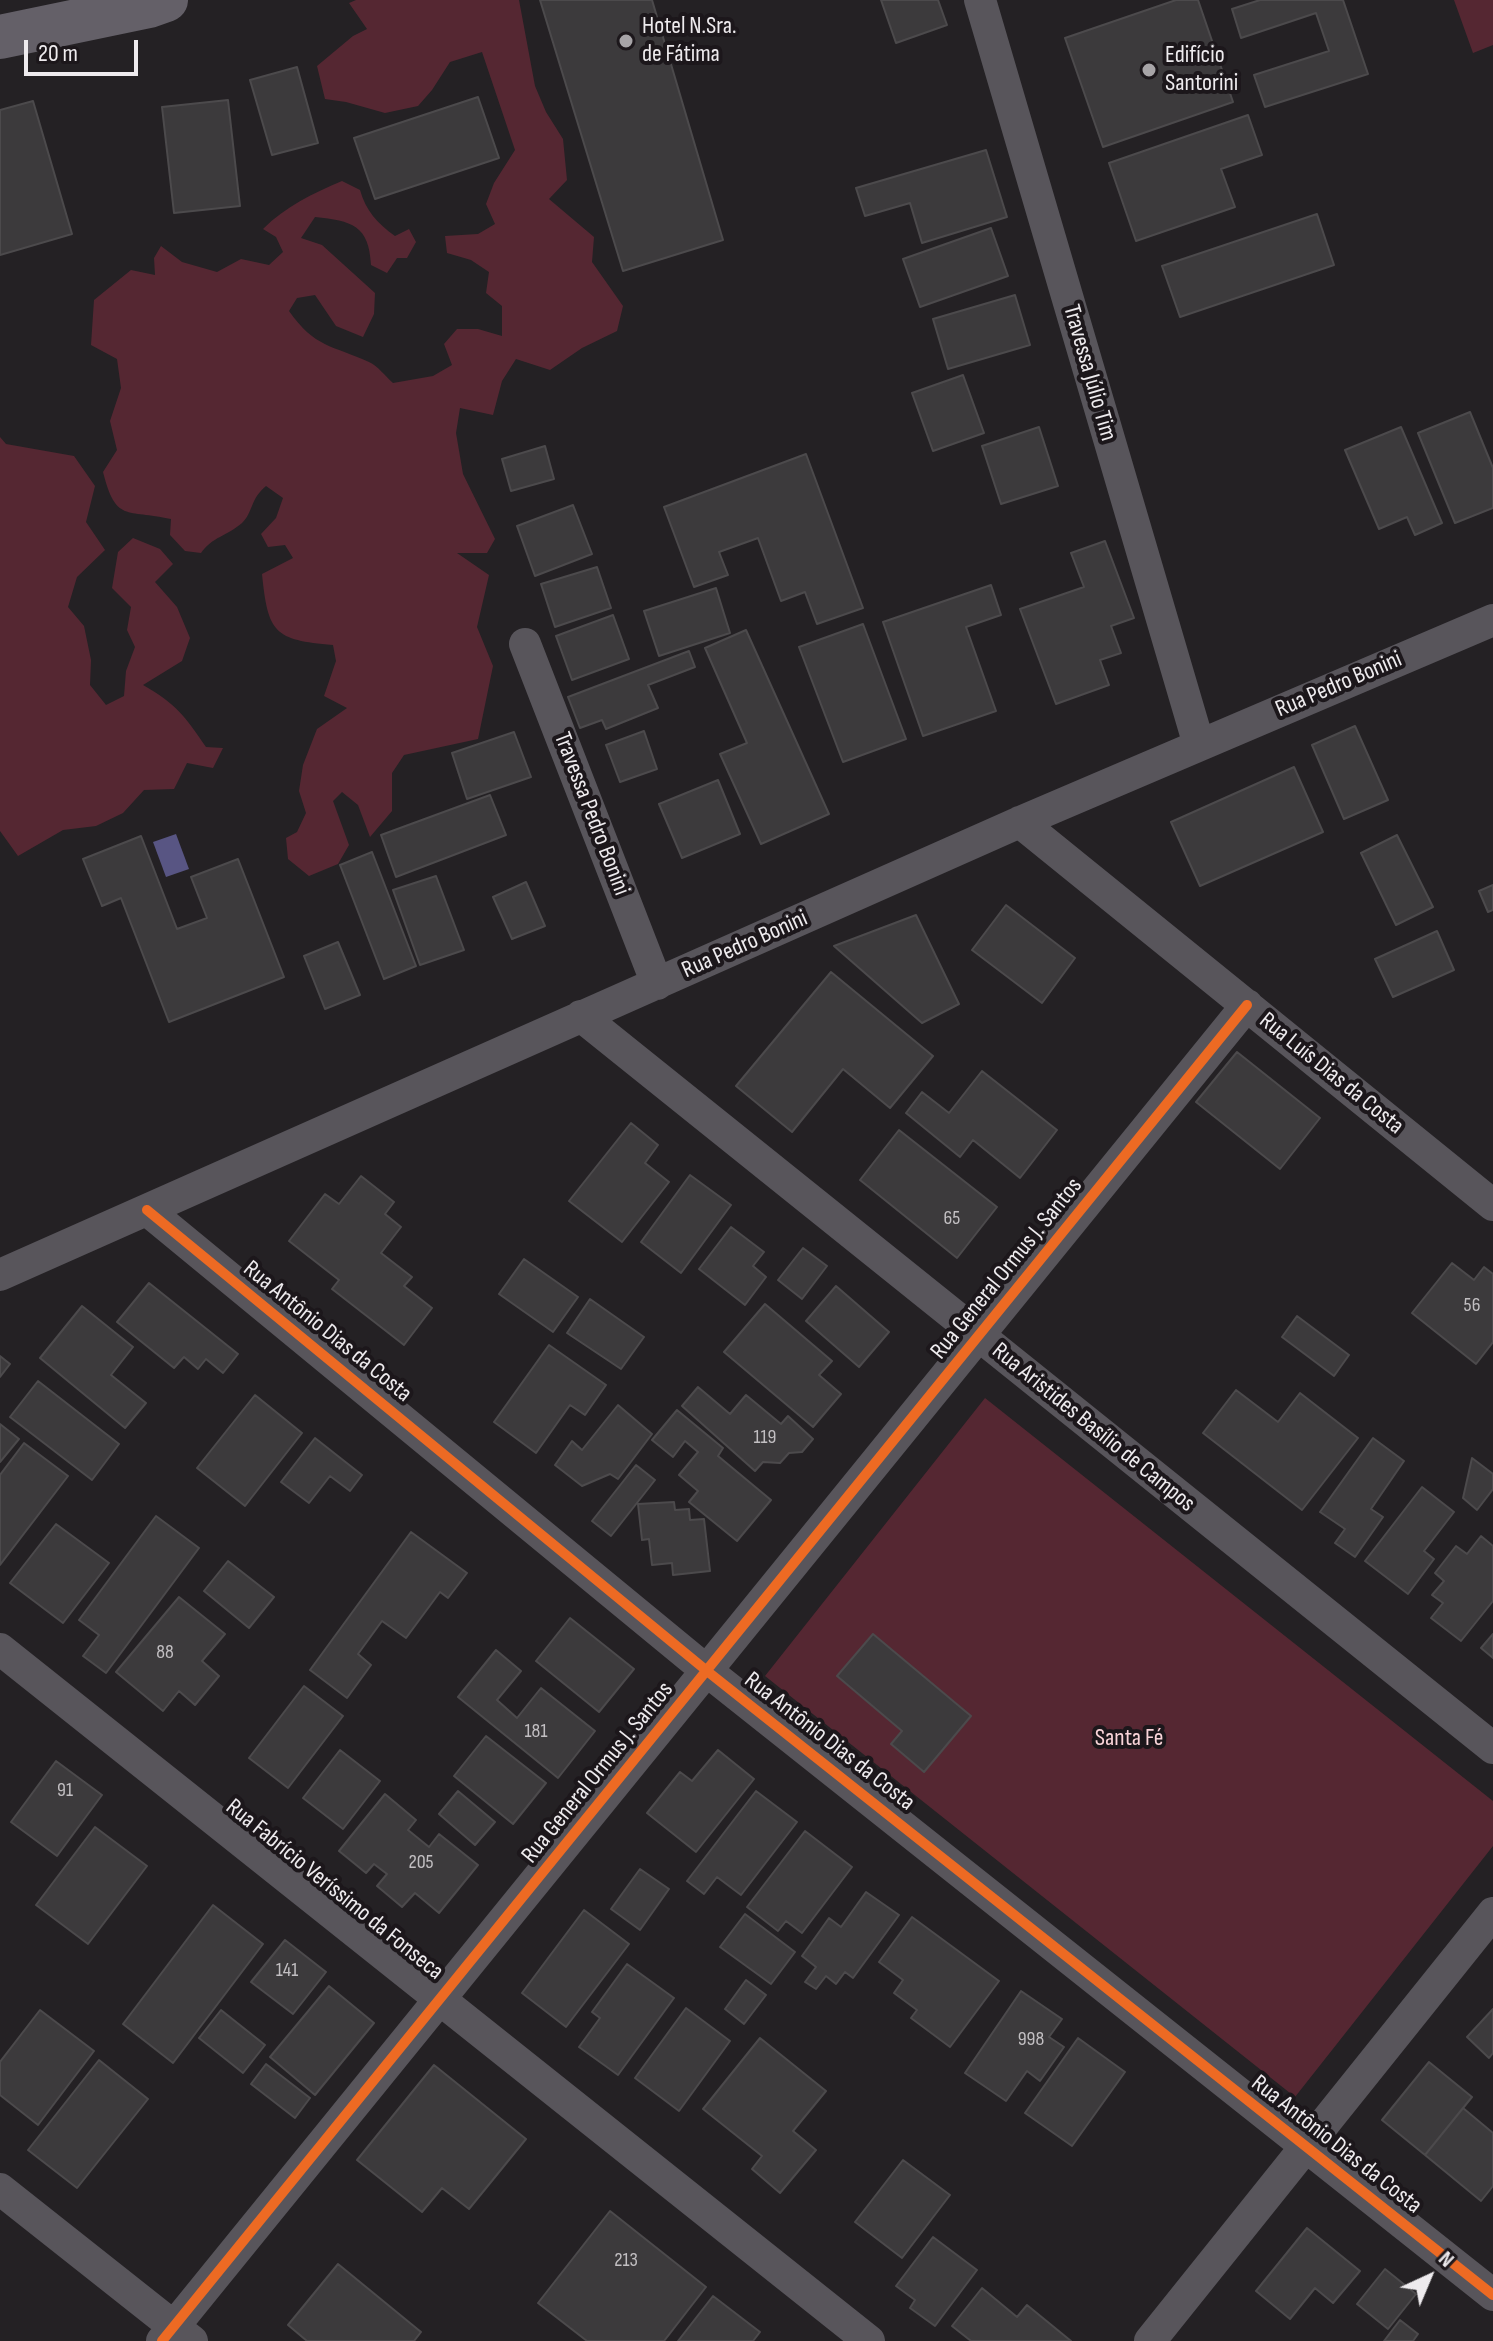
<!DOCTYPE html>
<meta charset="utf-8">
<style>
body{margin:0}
#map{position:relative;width:1493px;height:2341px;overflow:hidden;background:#242124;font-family:"Sofia Sans Condensed",sans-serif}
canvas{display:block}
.north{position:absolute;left:1389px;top:2237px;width:80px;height:80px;-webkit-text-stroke:6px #1c171b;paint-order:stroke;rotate:44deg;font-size:22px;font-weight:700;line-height:32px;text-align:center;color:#eeebee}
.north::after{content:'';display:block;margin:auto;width:28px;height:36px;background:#eeebee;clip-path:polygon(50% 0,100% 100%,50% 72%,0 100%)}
.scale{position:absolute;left:24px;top:40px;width:114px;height:36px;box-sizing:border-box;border:4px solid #eeebee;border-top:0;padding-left:10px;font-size:24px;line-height:28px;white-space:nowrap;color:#eeebee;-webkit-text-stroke:6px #1c171b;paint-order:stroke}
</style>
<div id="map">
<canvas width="1493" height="2341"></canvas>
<div class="north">N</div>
<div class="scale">20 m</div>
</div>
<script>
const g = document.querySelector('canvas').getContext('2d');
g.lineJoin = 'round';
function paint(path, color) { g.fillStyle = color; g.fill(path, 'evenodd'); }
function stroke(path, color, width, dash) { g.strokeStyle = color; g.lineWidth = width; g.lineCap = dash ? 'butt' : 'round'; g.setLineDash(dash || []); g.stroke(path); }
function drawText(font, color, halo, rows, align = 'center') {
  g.font = font + ' "Sofia Sans Condensed",sans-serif'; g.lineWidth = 8; g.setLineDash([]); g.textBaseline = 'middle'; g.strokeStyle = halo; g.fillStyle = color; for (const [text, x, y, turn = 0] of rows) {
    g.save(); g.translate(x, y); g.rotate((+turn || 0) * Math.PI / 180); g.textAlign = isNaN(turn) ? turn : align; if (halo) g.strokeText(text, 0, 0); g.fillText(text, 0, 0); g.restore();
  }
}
const green = new Path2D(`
 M356 0H519L535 86 546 112 563 139 567 180 549 199 594 237 592 262 623 306 617 331 582 348 550 370 516 359 502 381 493 415 460 408 456 433 463 474 495 539 487 553H457L489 575 477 627 493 666 478 739 404 755 392 773V811L370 837 358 805 342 792 333 801 349 845 338 864 309 876 288 859 286 838 297 832 306 813 299 791 303 765 317 729 347 708 324 696 336 661 333 645C274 640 268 633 262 574L293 558 285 545 268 547 261 534 276 518 283 498 266 486C250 499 253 513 242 523 227 536 212 537 201 553L185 551 170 535 171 519C126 509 116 523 103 472L117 450 110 421 121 388 117 359 91 345 94 300 131 270 155 275 154 258 161 246 182 262 217 272 241 259 269 265 283 252 276 237 263 229C286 206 312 194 342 181L360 190C366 211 377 223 395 236L409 229 416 242 407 258H397L387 273 371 265C369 225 352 221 315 217L301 238 322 245 375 293 374 314 363 337 336 326 315 295 297 298 289 311C315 348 332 345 369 362 378 366 385 376 393 383L433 376 452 365 444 344 457 329H478L502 336V306L486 293 489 272 471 260 447 253 445 236 478 234 495 224 486 204 494 183 515 150 482 52 450 62 432 90 418 106 385 113 346 102 325 99 317 66 353 36 367 29 349 3Z
 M1454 0H1493V45L1473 53Z
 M0 437 6 444 74 456 95 486 86 522 105 550 77 577 68 607 84 626 91 660 90 685 106 705 124 696 126 671 135 647 127 630 131 607 112 588 118 552 133 538 160 549 173 564 155 582 177 607 190 638 182 661 143 685C176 704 185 716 206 747L223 748 213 768 187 763 174 789 144 790 123 813 96 826 63 830 18 856 0 831Z
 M985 1398 1493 1801V1846L1295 2097 765 1676Z`);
const water = new Path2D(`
 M176 834 189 869 166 877 153 842Z`);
const building = new Path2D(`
 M540 0H652L723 240 623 271Z
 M881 0H938L947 25 896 43Z
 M1176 0H1198L1233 102 1103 147 1065 38Z
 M1260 0H1343L1368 74 1265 107 1254 75 1329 51 1316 13 1241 38 1232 9Z
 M297 67 318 143 272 155 250 80Z
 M478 97 499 158 375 199 354 138Z
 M228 100 240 206 174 213 162 107Z
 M33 101 72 234 0 255V110Z
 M1248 115 1262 155 1221 169 1235 207 1136 241 1109 163Z
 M986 150 1007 217 922 243 910 203 865 216 856 188Z
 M1317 214 1334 265 1180 317 1162 266Z
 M991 228 1008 276 920 307 903 259Z
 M1015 295 1030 345 948 369 933 319Z
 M963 375 984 433 933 451 912 393Z
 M1470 412 1493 468V508L1455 523 1418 433Z
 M1039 427 1058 486 1001 504 982 446Z
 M1401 427 1442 523 1415 535 1407 517 1379 529 1345 450Z
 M545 446 554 479 511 491 502 459Z
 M806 454 863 608 817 624 805 592 781 601 758 538 719 552 728 575 694 587 664 507Z
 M573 505 592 554 535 576 517 526Z
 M1105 541 1134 618 1111 626 1121 653 1100 660 1109 685 1056 704 1020 609 1084 587 1071 553Z
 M597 567 611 608 555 627 541 584Z
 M991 585 1001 615 966 627 996 711 923 736 883 622Z
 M716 588 730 633 659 656 644 611Z
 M613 615 629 659 572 680 556 636Z
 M863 624 906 739 843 762 799 647Z
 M746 630 829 814 761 844 720 754 747 743 705 648Z
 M689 651 695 667 648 685 658 708 606 729 602 720 580 728 568 697Z
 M1355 726 1388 800 1344 819 1312 745Z
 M644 731 657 769 620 782 606 745Z
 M514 732 531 777 467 799 452 753Z
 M1294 767 1323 832 1200 886 1171 822Z
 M718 780 740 834 682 858 659 804Z
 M490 795 506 835 396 877 381 835Z
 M1397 835 1433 907 1396 925 1361 853Z
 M141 836 177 929 207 918 191 877 238 859 284 977 169 1022 121 898 102 906 83 859Z
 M372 852 416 966 384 979 340 865Z
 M436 876 464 950 420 965 393 890Z
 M526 882 545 926 512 939 493 897Z
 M1493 885V910L1488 912 1479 891Z
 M1006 905 1075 958 1042 1003 972 950Z
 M916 915 959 1004 922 1023 834 946Z
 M1437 931 1454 970 1393 997 1375 959Z
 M338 942 360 995 325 1009 304 956Z
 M831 972 933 1056 890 1108 843 1069 792 1132 736 1086Z
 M1237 1052 1320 1118 1280 1169 1196 1102Z
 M982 1071 1057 1130 1020 1178 973 1140 960 1157 906 1113 922 1092 949 1113Z
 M631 1123 658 1145 645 1163 669 1182 622 1242 569 1201Z
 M899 1130 997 1207 957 1258 860 1180Z
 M690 1175 731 1205 681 1273 641 1242Z
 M361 1176 394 1202 385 1214 401 1227 381 1253 412 1277 404 1286 432 1308 404 1345 332 1289 339 1280 289 1241 325 1194 339 1204Z
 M731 1227 764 1252 753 1266 766 1277 745 1305 699 1269Z
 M803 1248 827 1266 802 1299 778 1280Z
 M524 1259 578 1297 553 1332 499 1294Z
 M1452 1263 1474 1280 1484 1267 1493 1274V1342L1476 1364 1412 1313Z
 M149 1283 238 1354 223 1373 206 1359 198 1369 184 1357 174 1368 117 1322Z
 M836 1286 889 1332 859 1367 806 1321Z
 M590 1299 644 1337 621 1369 567 1333Z
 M765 1304 832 1361 819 1375 841 1394 813 1427 724 1352Z
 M82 1306 133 1347 111 1375 146 1403 125 1428 40 1358Z
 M1297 1316 1349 1355 1334 1376 1282 1337Z
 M549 1345 606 1385 585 1415 570 1405 536 1453 494 1422Z
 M0 1356 10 1364 0 1377Z
 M38 1381 119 1444 92 1480 10 1417Z
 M698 1387 730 1414 746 1395 781 1424 788 1416 813 1439 802 1452 789 1453 780 1463 763 1462 755 1471 682 1406Z
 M1236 1390 1278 1422 1300 1393 1358 1438 1302 1510 1203 1433Z
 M255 1395 302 1433 245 1506 197 1468Z
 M618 1405 652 1434 618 1479 610 1474 582 1486 555 1465 572 1441 582 1450Z
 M677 1410 723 1448 718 1456 771 1500 737 1541 689 1502 698 1491 679 1475 698 1452 685 1441 673 1457 652 1440Z
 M0 1424 19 1439 0 1462Z
 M315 1438 362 1475 350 1491 330 1476 309 1503 281 1482Z
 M1373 1438 1404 1461 1371 1509 1383 1517 1355 1557 1335 1543 1345 1529 1320 1512Z
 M24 1443 68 1476 0 1565V1475Z
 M1472 1458 1493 1474V1489L1477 1510 1463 1498Z
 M636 1465 655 1480 611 1536 592 1521Z
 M1422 1487 1454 1512 1424 1551 1434 1559 1408 1594 1365 1561Z
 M674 1502 675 1510 689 1509 690 1520 704 1519 710 1571 673 1575 672 1563 652 1565 649 1539 642 1540 638 1504Z
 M156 1516 199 1548 106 1673 83 1656 99 1635 79 1620Z
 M56 1524 109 1563 63 1623 10 1583Z
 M411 1532 467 1573 448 1598 440 1592 406 1638 382 1621 358 1654 371 1665 347 1698 310 1670Z
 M1481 1536 1493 1546V1601L1461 1641 1431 1618 1443 1603 1432 1595 1444 1581 1435 1573 1456 1546 1467 1554Z
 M228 1561 274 1597 249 1628 204 1591Z
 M179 1597 225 1634 202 1661 219 1676 195 1705 179 1691 163 1711 116 1672Z
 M570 1618 634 1669 599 1712 536 1661Z
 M873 1634 971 1716 924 1772 891 1744 902 1731 837 1676Z
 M1493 1634V1658L1481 1648Z
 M496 1650 521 1671 497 1700 517 1718 541 1688 595 1731 558 1778 458 1697Z
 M304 1686 343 1716 288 1788 249 1758Z
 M486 1736 546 1783 513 1824 454 1776Z
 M340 1750 380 1781 343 1829 303 1798Z
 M718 1750 754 1779 696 1852 647 1813 680 1772 692 1781Z
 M56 1761 102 1795 57 1856 11 1822Z
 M458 1791 495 1822 475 1845 439 1814Z
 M756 1791 797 1822 741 1895 717 1877 704 1894 687 1881Z
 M385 1794 416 1820 408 1830 429 1847 439 1834 478 1865 439 1913 415 1893 402 1907 377 1886 387 1874 374 1864 366 1873 339 1851Z
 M95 1827 147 1866 88 1944 36 1905Z
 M805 1831 852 1867 802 1933 786 1921 778 1931 747 1907Z
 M640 1869 669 1889 640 1930 611 1909Z
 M866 1892 899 1915 853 1978 845 1972 836 1984 826 1976 816 1989 805 1982 816 1967 802 1956 829 1918 841 1927Z
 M213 1905 263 1944 173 2063 123 2024Z
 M584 1910 629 1944 566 2027 522 1993Z
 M745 1914 795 1952 771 1984 720 1947Z
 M912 1917 999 1981 950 2047 911 2018 917 2010 894 1993 903 1980 879 1962Z
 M285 1940 326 1972 293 2014 251 1982Z
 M627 1964 674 1998 618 2075 579 2047 600 2018 592 2012Z
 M746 1980 766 1995 744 2024 725 2009Z
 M329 1986 374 2023 315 2095 270 2057Z
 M1021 1991 1062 2019 1049 2037 1064 2047 1040 2081 1027 2071 1006 2101 965 2073Z
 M686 2008 730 2041 679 2111 635 2078Z
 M1493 2009V2053L1489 2058 1467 2037Z
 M40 2010 94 2051 38 2125 0 2095V2062Z
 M221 2010 265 2045 243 2073 199 2038Z
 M760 2038 826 2091 793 2131 816 2150 780 2193 752 2169 762 2156 703 2109Z
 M1078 2038 1125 2072 1072 2146 1025 2113Z
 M99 2060 148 2099 77 2188 28 2150Z
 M1429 2062 1472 2097 1425 2155 1382 2120Z
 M266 2064 310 2098 295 2118 251 2084Z
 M434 2065 526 2139 469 2209 442 2188 422 2212 357 2160Z
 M1463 2108 1493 2133V2186L1481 2201 1425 2155Z
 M903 2160 950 2195 902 2258 855 2222Z
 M610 2211 706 2287 664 2341H587L538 2303Z
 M1307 2228 1360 2271 1333 2303 1315 2288 1290 2319 1256 2291Z
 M933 2237 977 2270 935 2326 910 2308 915 2300 896 2286Z
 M338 2264 421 2332 414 2341H307L288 2325Z
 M1385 2269 1416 2294 1388 2329 1357 2304Z
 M982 2288 1017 2317 1027 2305 1071 2341H971L952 2326Z
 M713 2296 760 2332 753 2341H678Z
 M1400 2320 1418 2334 1413 2341H1384Z`);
const street = new Path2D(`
 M980 0 1199 745
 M525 644 657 984
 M1020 822 1493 1205
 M581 1016 1493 1748
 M147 1210 707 1671 1493 2295
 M0 1275 1020 822 1493 620
 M0 1649 869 2341
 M0 2189 192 2341
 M162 2341 1247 1005
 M1150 2341 1493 1913`);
const secondary = new Path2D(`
 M0 37 149 6 166 0`);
const cycleway = new Path2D(`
 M147 1210 707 1671 1493 2295
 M162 2341 1247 1005`);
const markers = [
 [626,41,8,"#a7a4a7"],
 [1149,70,8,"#a7a4a7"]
];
const numberNames = [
 ["65",952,1219],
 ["56",1472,1306],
 ["119",765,1438],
 ["88",165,1653],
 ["181",536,1732],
 ["91",65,1791],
 ["205",421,1863],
 ["141",287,1971],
 ["998",1031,2040],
 ["213",626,2261]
];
const poiNames = [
 ["Hotel N.Sra.",642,27],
 ["de Fátima",642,55],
 ["Edifício",1165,56],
 ["Santorini",1165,84]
];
const streetNames = [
 ["Travessa Júlio Tim",1089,373,74],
 ["Rua Pedro Bonini",1339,685,-23],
 ["Travessa Pedro Bonini",591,814,69],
 ["Rua Pedro Bonini",745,945,-24],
 ["Rua Luís Dias da Costa",1331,1074,39],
 ["Rua General Ormus J. Santos",1007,1269,-51],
 ["Rua Antônio Dias da Costa",327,1332,39],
 ["Rua Aristides Basílio de Campos",1093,1428,39],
 ["Rua Antônio Dias da Costa",829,1742,38],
 ["Rua General Ormus J. Santos",598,1773,-51],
 ["Rua Fabrício Veríssimo da Fonseca",334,1890,39],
 ["Rua Antônio Dias da Costa",1336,2145,38]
];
const parkNames = [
 ["Santa Fé",1129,1739]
];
paint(green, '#552732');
paint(water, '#585583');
paint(building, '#3c3a3c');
stroke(building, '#4c4a4c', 2);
stroke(street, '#58555b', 32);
stroke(secondary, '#646068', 44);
stroke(cycleway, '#ed6a23', 10);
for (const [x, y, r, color] of markers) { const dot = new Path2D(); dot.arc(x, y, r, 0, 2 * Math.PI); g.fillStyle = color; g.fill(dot); stroke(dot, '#1c171b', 3); }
drawText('20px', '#c2bfc2', null, numberNames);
drawText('24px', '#eeebee', '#1c171b', poiNames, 'left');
drawText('24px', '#eeebee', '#1c171b', streetNames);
drawText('24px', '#fad4d9', '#1c171b', parkNames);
</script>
